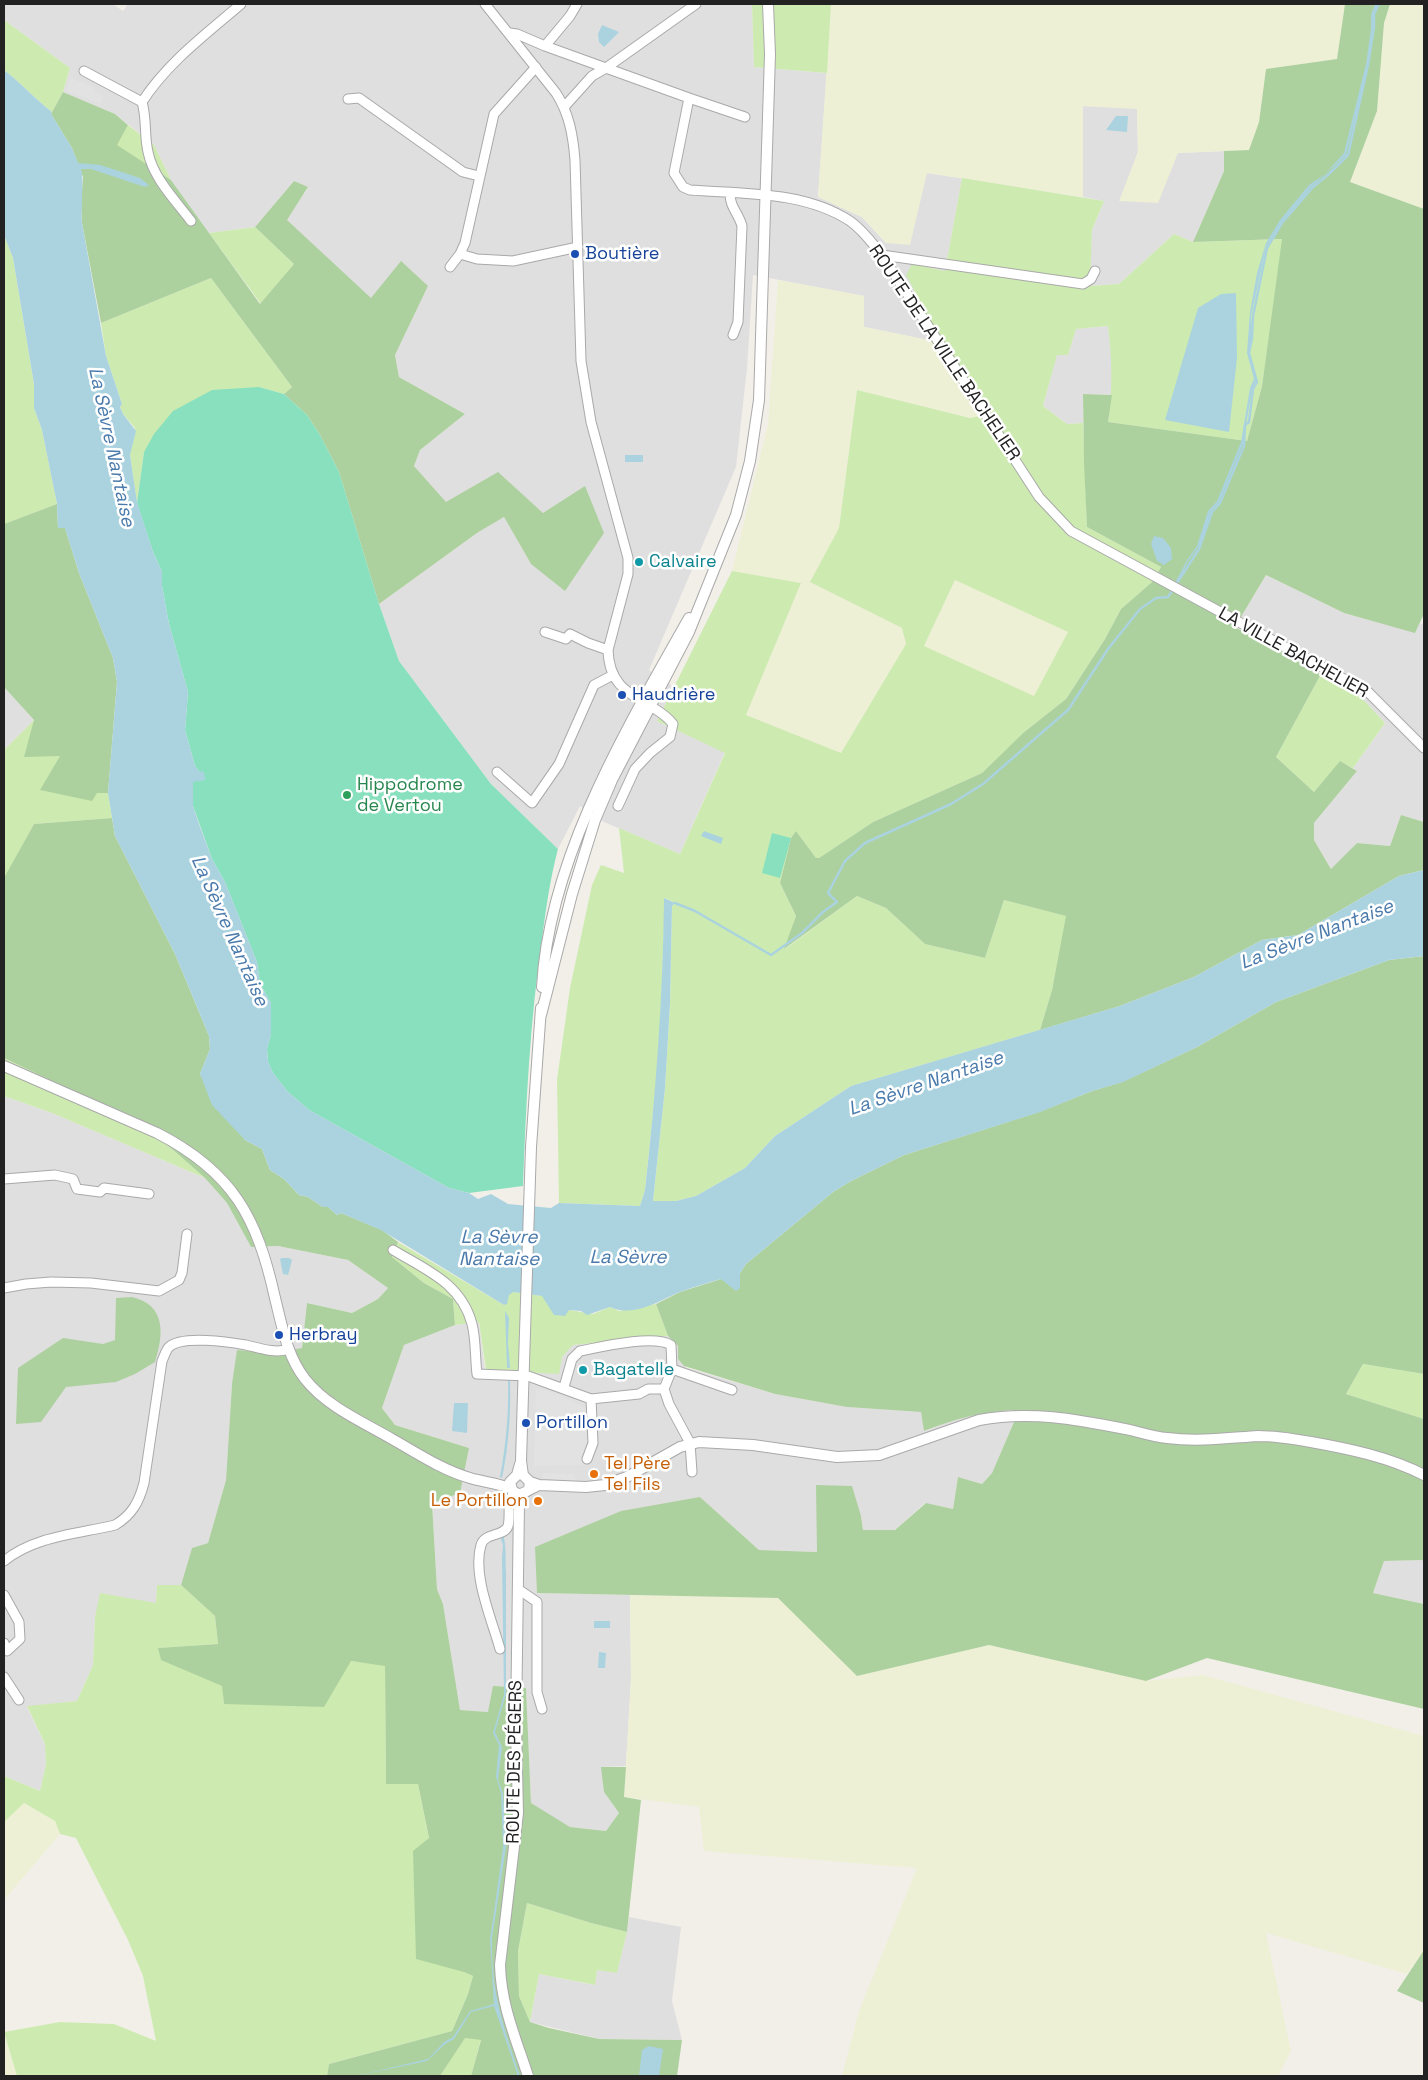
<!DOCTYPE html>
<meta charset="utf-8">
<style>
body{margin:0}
#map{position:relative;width:1428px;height:2080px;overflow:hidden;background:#f2efe9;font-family:"Space Grotesk",sans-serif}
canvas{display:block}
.frame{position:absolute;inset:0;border:5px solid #222;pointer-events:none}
</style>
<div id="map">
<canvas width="1428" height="2080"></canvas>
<div class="frame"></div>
</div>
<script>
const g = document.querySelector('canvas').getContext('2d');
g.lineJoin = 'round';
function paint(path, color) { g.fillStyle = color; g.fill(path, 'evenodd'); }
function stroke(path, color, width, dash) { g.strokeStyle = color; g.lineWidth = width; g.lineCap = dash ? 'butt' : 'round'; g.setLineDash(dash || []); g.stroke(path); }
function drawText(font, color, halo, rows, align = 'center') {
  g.font = font + ' "Space Grotesk",sans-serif'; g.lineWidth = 5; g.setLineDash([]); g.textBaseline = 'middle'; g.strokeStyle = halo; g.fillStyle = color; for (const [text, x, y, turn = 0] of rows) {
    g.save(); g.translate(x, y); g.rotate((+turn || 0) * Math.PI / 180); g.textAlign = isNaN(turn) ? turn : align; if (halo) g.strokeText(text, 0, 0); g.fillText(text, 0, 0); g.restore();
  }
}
const residential = new Path2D(`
 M4 4H113L123 11 128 4H752L754 67 827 73 818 197 862 217 886 243 927 173 962 178 945 271 912 264 939 337 933 341 864 327V296L753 275 747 368 736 467 649 670 674 687 657 721 725 752 680 854 604 822 580 806 558 849 491 784 399 661 379 604 477 533 504 517 531 564 543 513 497 473 446 503 414 466 420 450 465 414 399 377 395 355 428 286 371 299 286 220 308 188 294 181 255 227 209 233 171 180 154 145 115 114 63 92 70 68 4 20Z
 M1082 106 1137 108 1138 152 1120 201 1178 153 1224 151V171L1193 242 1174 234 1119 284 1089 286 1092 230 1104 201 1083 197Z
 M1108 326 1112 358V395L1083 394V423L1067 424 1043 406 1057 354 1068 355 1076 329Z
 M1266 575 1344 613 1415 632 1420 623 1424 625V822L1401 815 1390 846 1357 843 1332 870 1314 840V823L1357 771 1353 768 1385 723 1359 695 1235 627Z
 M4 687 34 720 4 750Z
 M4 1096 52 1113 205 1178 227 1203 251 1247 278 1246 348 1260 388 1288 378 1299 352 1313 307 1303 302 1348 270 1353 232 1384 226 1480 208 1543 192 1548 181 1585H157L156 1603 95 1617 93 1665 77 1701 27 1707 45 1744 46 1764 40 1791 4 1776Z
 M479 1322 485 1370 562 1357 572 1345 668 1336 678 1346V1359L687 1368 775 1394 848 1407 921 1412 925 1431 959 1418 989 1411 1013 1410 1014 1422 992 1473 982 1484 958 1477 953 1509 925 1503 895 1530H863L861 1516 818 1552 759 1550 700 1497 537 1593 630 1595 631 1679 626 1766 602 1767 604 1792 619 1813 606 1831 570 1827 531 1804 526 1688 488 1712 460 1710 443 1604 437 1589 432 1503 469 1448 395 1425 382 1408 404 1345 455 1325Z
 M1424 1560V1604L1373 1593 1384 1561Z
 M629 1917 681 1927 672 2001 682 2040 599 2039 530 2022 539 1974 594 1985 597 1970 617 1972 627 1932Z`);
const farmland = new Path2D(`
 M831 4H1345L1337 59 1266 69 1259 122 1249 150 1178 153 1158 203 1119 201 1138 152 1137 109 1083 106V197L927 173 910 245 886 243 862 217 818 197Z
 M1390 4H1424V209L1350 182 1377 111 1384 23Z
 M778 280 864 296V327L933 341 980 417 970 418 857 390 839 528 811 582 902 628 906 644 841 753 746 715 801 583 732 571 768 424Z
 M955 580 1069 632 1034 697 924 646Z
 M630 1595 778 1598 857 1676 989 1645 1146 1681 1203 1675 1424 1736V1950L1407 1974 1266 1933 1291 2051 1278 2076H842L859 2011 917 1868 704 1851 699 1807 624 1797 631 1679Z
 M23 1803 55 1821 60 1834 4 1900V1822Z
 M4 2032 17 2076H4Z`);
const grass = new Path2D(`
 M752 4H831L827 73 754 67Z
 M4 20 70 68 63 92 52 112C35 99 21 83 4 70Z
 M128 125 154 145 171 180 116 145Z
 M962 178 1104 201 1092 230 1090 286 1119 284 1174 234 1193 242 1283 239 1262 386 1247 441 1108 422C1113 389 1112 359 1108 326L1076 329 1068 355H1057L1043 406 1067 424 1083 423 1087 527 1161 567 1152 582 1121 609 1105 639 1066 699 1023 733 982 773 873 822 819 858H816L796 831 791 838 780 883 796 916 785 949 857 896 886 908 925 944 985 958 1004 900 1067 916 1052 990 1040 1030 851 1086 775 1136 745 1168 696 1196 676 1201H653L665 1088 670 1003 672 906 675 903 665 898 660 1045 645 1190 640 1206 559 1203 557 1080 570 988 592 885 601 865 624 873 619 828 680 854 725 753 657 721 732 571 801 583 746 715 841 753 906 644 902 628 810 582 839 528 857 390 970 418 980 416 933 341 939 337 906 275 912 264 945 271ZM955 580 1068 632 1034 696 924 646Z
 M255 227 294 264 261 304 209 233Z
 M4 235 13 258 34 384V408L42 430 57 504 4 524Z
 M211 278 292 387 284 394 259 387 144 452 137 503 130 455 135 428 123 414 120 407 122 404 106 356 101 323Z
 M1321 674 1359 695 1385 723 1353 768 1340 762 1314 792 1276 757Z
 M34 720 61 756 97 793H108L112 818 34 824 5 878 4 750Z
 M4 1058 146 1126 205 1178 52 1113 4 1096Z
 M398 1242 504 1305 509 1294 513 1292 543 1296 569 1310 593 1314 610 1307 619 1311 656 1304 668 1336 573 1345 562 1357 559 1374 486 1370 479 1322 455 1325 453 1299 424 1283 392 1257Z
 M1363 1364 1424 1374V1419L1346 1394Z
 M157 1585H181L215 1616 218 1644 159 1648 161 1659 223 1686 224 1704 351 1661 385 1665 386 1784H418L429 1839 464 1972 473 1976 468 1994 452 2031 329 2064 327 2076H17L4 2032 60 2022 114 2024 156 2041 143 1976 128 1940 76 1838 60 1834 55 1821 24 1803 4 1822V1776L40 1791 46 1764 45 1744 27 1706 77 1701 93 1665 95 1617 100 1593 156 1603Z
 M527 1903 591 1923 627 1932 617 1973 597 1970 595 1985 539 1974 530 2022 519 1996 518 1951Z
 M464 2038 481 2039 471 2076H440Z`);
const forest = new Path2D(`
 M1345 4H1390L1384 23 1377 111 1350 182 1424 209V614L1415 633 1344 613 1266 575 1235 627 1321 674 1276 757 1314 792 1340 761 1357 771 1314 823V840L1331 869 1357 843 1390 846 1401 815 1424 822V870L1399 876 1298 935 1262 940 1194 977 1120 1006 1040 1030 1052 990 1066 916 1004 900 985 958 925 944 886 908 857 896 784 949 796 916 780 883 791 838 796 831 816 858H819L873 822 982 773 1023 733 1066 699 1105 639 1121 609 1152 582 1161 567 1087 527 1084 464 1083 394 1112 395 1108 422 1247 441 1262 386 1282 239 1193 242 1224 171V151L1249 150 1259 122 1266 69 1337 59Z
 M63 92 115 114 128 125 117 145 171 180 260 304 294 264 255 227 294 181 308 187 287 220 371 298 401 261 428 286 395 355 399 377 465 414 420 450 414 466 446 502 498 472 543 513 585 486 604 533 565 591 531 564 504 517 477 533 379 604 339 472 320 435 307 415 284 394 292 387 211 278 101 323 82 223 81 202 83 177 72 148 51 114Z
 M57 504 58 528H65L79 573 113 658 117 682 108 793H97L92 801 40 790 60 756 24 757 34 720 4 687V524Z
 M112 818 115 836 175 954 209 1036 210 1049 200 1074 245 1140 262 1149 270 1170 284 1179 299 1195 308 1197 323 1207H328L337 1215 341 1213 382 1230 398 1242 392 1257 424 1283 453 1299 455 1325 404 1345 382 1408 395 1425 469 1448 460 1493 432 1503 437 1589 443 1604 460 1710 488 1712 493 1686 526 1688 531 1803 570 1827 606 1831 619 1813 604 1792 601 1767H626L624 1797 641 1800 627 1932 591 1923 527 1903 518 1951 519 1996 530 2022 549 2028 599 2039 682 2040 677 2076H471L481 2040 465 2038 440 2076H327L329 2064 452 2031 468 1994 473 1976 464 1972 416 1959 413 1851 429 1838 418 1784H386L385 1666 351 1661 324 1707 224 1704 222 1686 161 1660 158 1648 218 1644 215 1616 181 1585 192 1548 208 1543 226 1480 232 1384 237 1350 270 1353 302 1348 307 1303 352 1313 378 1299 388 1288 348 1260 278 1246 251 1247 227 1203 205 1178 146 1126 4 1058V878L34 824Z
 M1424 956C1424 968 1422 978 1424 991V1374L1363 1364 1346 1394 1424 1419V1560L1384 1561 1373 1593 1424 1604V1709L1207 1658 1146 1681 989 1645 857 1676 778 1598 537 1593 535 1547 621 1511 700 1497 759 1550 817 1552 816 1485 852 1486 861 1516 863 1530H895L926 1503 953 1509 958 1477 982 1484 992 1473 1014 1422 1013 1410C980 1412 955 1419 924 1431L921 1412 847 1407 775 1394 684 1366 678 1359V1346L668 1336 656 1304 680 1292 721 1279 740 1288V1273L746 1264 833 1192 851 1181 904 1155 1039 1112 1092 1091 1122 1082 1197 1047 1276 1002 1389 960Z
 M132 1297C166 1305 164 1334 155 1362L135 1374 116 1382 66 1387 41 1422 16 1424 18 1368 63 1338 103 1344 115 1340 116 1298Z
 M1424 1950V2003L1397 1991Z`);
const pitch = new Path2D(`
 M259 387 284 394 307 415 320 435 339 472 379 604 399 661 491 784 558 849C550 879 546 909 542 939 530 1021 526 1103 523 1186L469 1193 449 1188 309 1110 287 1091 273 1073 268 1062 267 1049 271 1034V1003L260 984 257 962 225 882 212 859 193 806V782L199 771 195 766 185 730 188 692 169 624 162 586V572L153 552 137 503 144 452 154 434 173 411 212 390Z
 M772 833 791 838 780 878 762 873Z`);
const parking = new Path2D(`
 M70 78 94 87 96 92 103 96 101 104 66 91Z
 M536 1388 558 1394 587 1409 589 1443 581 1465 534 1466Z
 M543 1473 574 1474 576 1482 542 1481Z`);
const water = new Path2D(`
 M1375 4H1379L1373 15V29L1365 77 1346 155 1311 187 1281 223 1266 247 1251 316 1252 336 1249 355 1256 381 1252 389 1243 444 1219 502 1211 511 1201 543 1188 561 1177 584 1175 583 1187 560 1197 546 1208 511 1217 501 1241 442 1250 388 1254 379 1247 353 1250 312 1257 273 1266 243 1280 220 1309 185 1325 174 1344 153 1366 64 1371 29V15Z
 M602 25 619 32 604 47 599 42 598 34Z
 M4 70C21 83 35 99 52 112L51 114 72 148 78 163 100 165 140 178 149 185 145 187 91 169H81C84 176 81 211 82 223L106 356 122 404 120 407 123 414 136 431 130 455 137 502 153 552 162 572V586L169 624 188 692 185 730 195 766 199 771 204 772 205 780 193 782V806L199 824 212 859 225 882 257 962 260 984 271 1003V1034L267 1049 268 1062 273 1073 287 1091 309 1110 449 1188 469 1193 478 1199 491 1194 508 1204 551 1208 559 1203 640 1206 645 1190C656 1093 663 996 664 898L675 903 672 906 670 1003 665 1088 653 1201H676L696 1196 745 1168 775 1136 851 1086 1120 1006 1194 977 1262 940 1298 935 1399 876 1424 870V956L1389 960 1276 1002 1197 1047 1123 1082 1092 1091 1040 1112 904 1155 851 1181 833 1192 746 1264 740 1273V1288L736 1291 721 1279C707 1283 693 1287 680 1292 658 1301 634 1318 610 1307L587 1315 581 1311 569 1310 565 1316 554 1315 542 1296 513 1292 509 1295 507 1304 504 1305 381 1230 341 1213 337 1215 328 1207H323L308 1197 299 1195 284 1179 270 1170 262 1149 245 1140 212 1105 200 1074 210 1049 209 1036 175 954 115 836 108 793 117 682 113 658 79 573 65 528H58L57 504 42 430 34 408V384L13 258 4 235Z
 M1116 116H1128L1127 132 1106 130Z
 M1236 293 1237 358 1229 432 1165 420 1198 308 1221 294Z
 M625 455H643V462H625Z
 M1154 536 1163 538 1171 548 1172 559 1164 565 1157 561 1151 544Z
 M704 831 723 838 721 844 701 836Z
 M282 1258H289L292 1260 288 1275 283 1274 280 1259Z
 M505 1311 509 1318 508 1343 510 1368H507Z
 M508 1378H510C511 1412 509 1445 502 1478L500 1477C506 1445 509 1412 508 1378Z
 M454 1403H468L467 1433 452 1431Z
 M503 1534C507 1547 505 1561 506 1574V1694L495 1732 502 1747 498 1780 503 1793 506 1847 492 1938C491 1993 503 2025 520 2076H518L494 2006 471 2012 454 2039 445 2044 427 2061 355 2076 428 2059 444 2042 453 2037 470 2011 494 2004 490 1940 503 1848 501 1793 496 1777 499 1745 493 1733 504 1695 502 1558 503 1545 500 1536Z
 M594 1621H610V1628H594Z
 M599 1652 606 1653 605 1668H598Z
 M649 2046 663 2049 659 2076H639L642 2050Z`);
const stream = new Path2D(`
 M675 903 695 911 771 955 802 933 823 912 837 902 828 893 845 861 865 843 951 804 983 784 1054 722 1068 710 1108 649 1140 609 1156 598 1168 597 1199 549 1212 512 1220 503 1244 446 1245 425 1249 422 1253 389 1257 382 1249 353 1252 338 1253 316 1267 248 1282 223 1313 187 1330 173 1348 155 1368 65 1374 27V14L1379 4`);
const minor = new Path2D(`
 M485 4 556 93C569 113 573 135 575 160L581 361 591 422 628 558V574L608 650C609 683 626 692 652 707 660 712 667 716 673 724L670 737 650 753 635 769 618 806
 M510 33 517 34 545 46 689 98 674 173 683 187 690 190C744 194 804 191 850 221 863 230 872 243 882 255L1039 497 1071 531 1368 692 1424 748
 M545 46 570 16 577 4
 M84 71 142 102C147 119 144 135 148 152 153 178 176 201 191 221
 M689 98 745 117
 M348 99 359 98 463 172 479 176
 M142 102C167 63 206 34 241 4
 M565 106 592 76 606 68 696 4
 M730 193C730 208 738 212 742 226L738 322 733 335
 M460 254 477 259 513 261 578 247
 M882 255 1083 284 1091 279 1095 271
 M450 267 460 254 465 243 494 114 536 67
 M545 632 566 639 570 634 588 643 608 650
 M497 772 532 803 559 764 594 685 613 675
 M4 1179 55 1175 73 1179 77 1189 100 1192 104 1188 149 1194
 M393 1250C426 1270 461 1283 472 1324 476 1339 475 1358 477 1374L528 1376 591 1399 639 1394 648 1389H664L669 1404 690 1443 692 1472
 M4 1288 26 1284 51 1282 91 1283 159 1291 179 1280 182 1273 187 1234
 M672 1369 732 1390
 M564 1387 572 1359 580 1351C600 1347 654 1334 671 1345L672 1369 664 1389
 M587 1459 593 1443 591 1399
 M4 1561C35 1536 77 1534 115 1525 132 1515 139 1502 144 1483L162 1361C164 1357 166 1350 169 1347 182 1335 229 1342 246 1345 259 1348 276 1354 288 1349
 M518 1589 537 1602V1692L542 1709
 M4 1595 19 1622 20 1639 7 1651 4 1643
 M500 1649C492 1620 472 1575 481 1545 485 1532 504 1537 508 1526 511 1515 506 1502 514 1493
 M4 1677 19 1700`);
const tertiary = new Path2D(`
 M542 987C549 857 627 728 689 618
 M541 1015 572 894 595 820 612 780 689 632 736 515 750 461 759 400 770 54 768 4
 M4 1066 157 1133C233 1172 257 1217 275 1298 282 1326 287 1356 305 1379 327 1407 363 1422 392 1439 417 1453 442 1470 470 1478 483 1482 497 1483 510 1488
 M520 1464 517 1475 510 1482 512 1490C521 1499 526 1490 535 1487
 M530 1482 539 1485 586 1487 605 1485 627 1477 680 1447 699 1442 753 1445 837 1457 879 1455 979 1420C1031 1410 1079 1420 1130 1430 1142 1433 1155 1437 1167 1438 1198 1442 1228 1438 1258 1436 1276 1436 1294 1439 1311 1442 1350 1449 1389 1457 1424 1475
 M529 1489 530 1482 523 1475 521 1461 523 1394 531 1147 541 1008
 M516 1494 519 1503 516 1726 518 1813 500 1965C501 2005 516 2039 528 2076`);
const markers = [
 [575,254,5,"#1a4fb4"],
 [639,562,5,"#0f9aa8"],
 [622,695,5,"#1a4fb4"],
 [347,795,5,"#2e9e5b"],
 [279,1335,5,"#1a4fb4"],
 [583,1370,5,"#0f9aa8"],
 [526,1423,5,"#1a4fb4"],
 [594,1474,5,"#e8710a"],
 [538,1501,5,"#e8710a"]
];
const transitNames = [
 ["Boutière",585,254],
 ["Haudrière",632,695],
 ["Herbray",289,1335],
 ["Portillon",536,1423]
];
const streetNames = [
 ["ROUTE DE LA VILLE BACHELIER",944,353,56],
 ["LA VILLE BACHELIER",1293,653,29],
 ["ROUTE DES PÉGERS",515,1762,-89]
];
const cultureNames = [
 ["Calvaire",649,562],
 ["Bagatelle",593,1370]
];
const leisureNames = [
 ["Hippodrome",357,785],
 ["de Vertou",357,806]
];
const foodNames = [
 ["Tel Père",604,1464],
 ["Tel Fils",604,1485],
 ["Le Portillon",528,1501,"right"]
];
const waterNames = [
 ["La Sèvre Nantaise",111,447,78],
 ["La Sèvre Nantaise",229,931,66],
 ["La Sèvre Nantaise",1317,935,-21],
 ["La Sèvre Nantaise",926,1084,-19],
 ["La Sèvre",499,1238],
 ["Nantaise",499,1260],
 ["La Sèvre",628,1258]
];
paint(residential, '#e0dfdf');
paint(farmland, '#eef0d5');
paint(grass, '#cdebb0');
paint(forest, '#add19e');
paint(pitch, '#88e0be');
paint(parking, '#e2e2e2');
paint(water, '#aad3df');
stroke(stream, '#aad3df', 2.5);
stroke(minor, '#a9a9a9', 11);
stroke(tertiary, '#a9a9a9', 12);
stroke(minor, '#fff', 9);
stroke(tertiary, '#fff', 10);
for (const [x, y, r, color] of markers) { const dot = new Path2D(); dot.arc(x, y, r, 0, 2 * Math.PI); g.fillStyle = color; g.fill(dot); stroke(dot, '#fff', 2); }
drawText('18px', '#164399', '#fff', transitNames, 'left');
drawText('18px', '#222', '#fff', streetNames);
drawText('18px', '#0d838f', '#fff', cultureNames, 'left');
drawText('18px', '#27864d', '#fff', leisureNames, 'left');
drawText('18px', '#c56008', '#fff', foodNames, 'left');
drawText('italic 19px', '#4a7aab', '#fff', waterNames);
</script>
